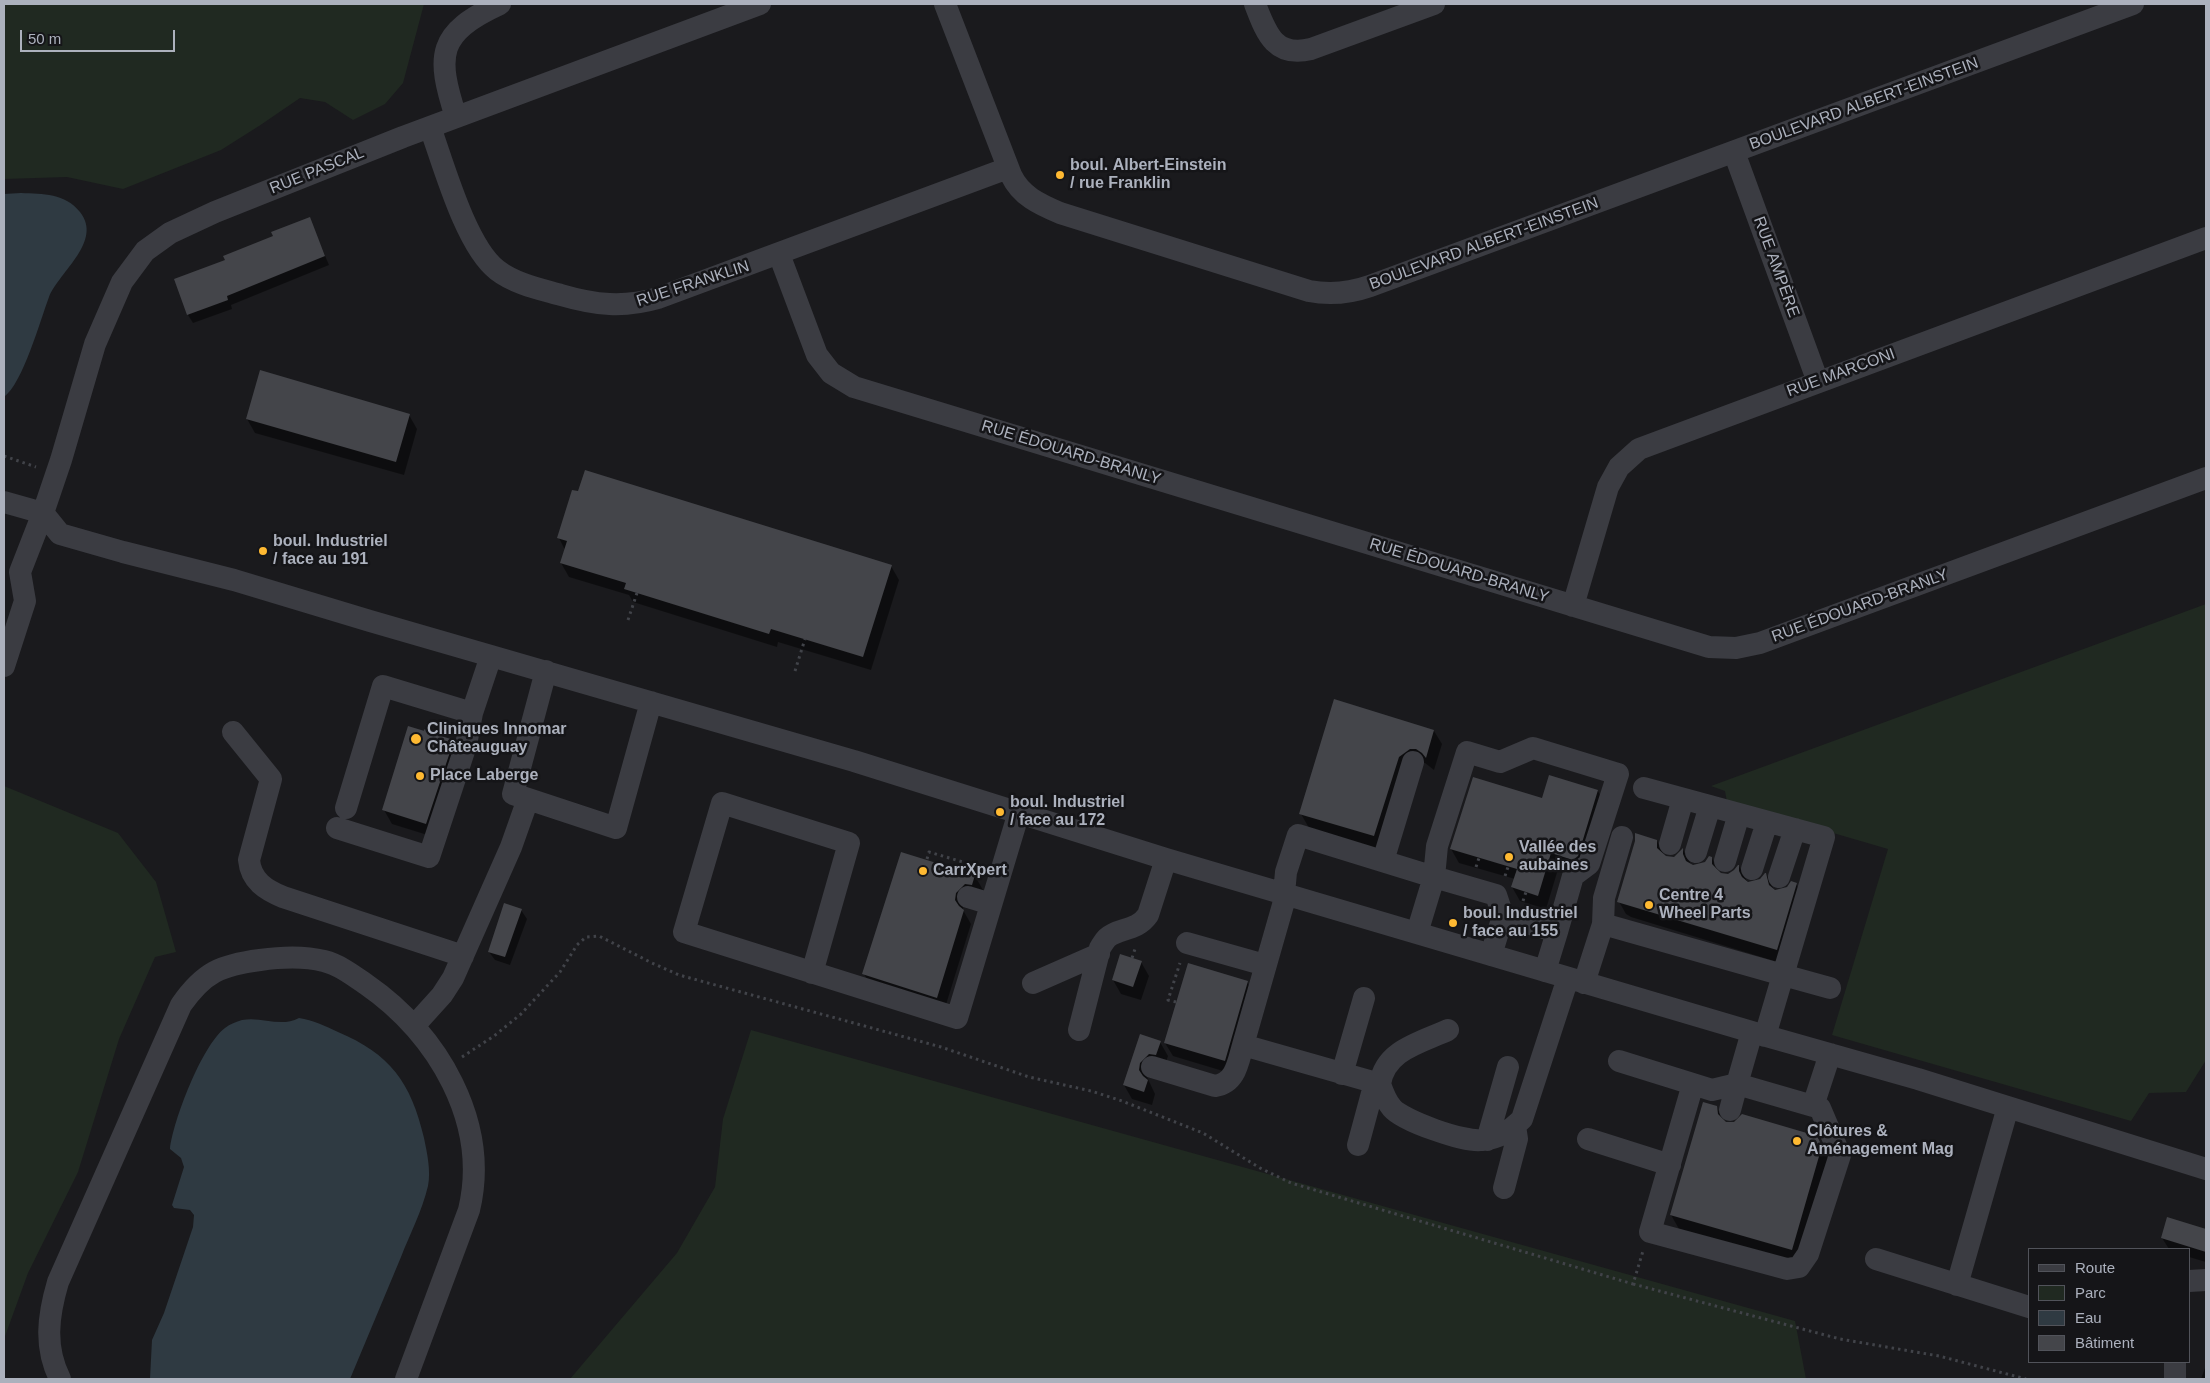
<!DOCTYPE html>
<meta charset="utf-8">
<style>
body{margin:0}
#map{position:relative;width:2210px;height:1383px;overflow:hidden;background:#1a1a1d;font-family:Helvetica,sans-serif}
canvas{display:block}
.frame{position:absolute;inset:0;border:5px solid #acb1bd;pointer-events:none}
.legend{position:absolute;left:2028px;top:1248px;width:162px;height:115px;box-sizing:border-box;background:#151518;border:1px solid #51535a;margin:0;padding:6px 9px;list-style:none;font-size:15px;color:#acb1bd}
.legend li{display:flex;align-items:center;gap:10px;height:25px}
.legend b{width:25px;border:1px solid #51535a}
.scale{position:absolute;left:20px;top:30px;width:155px;height:22px;box-sizing:border-box;border:2px solid #acb1bd;border-top:0;padding-left:6px;font-size:15px;line-height:18px;white-space:nowrap;color:#acb1bd;-webkit-text-stroke:4px #151518;paint-order:stroke}
</style>
<div id="map">
<canvas width="2210" height="1383"></canvas>
<div class="frame"></div>
<ul class="legend">
<li><b style="height:6px;background:#3b3c42"></b>Route</li>
<li><b style="height:14px;background:#202921"></b>Parc</li>
<li><b style="height:14px;background:#2f3a42"></b>Eau</li>
<li><b style="height:14px;background:#44454a"></b>Bâtiment</li>
</ul>
<div class="scale">50 m</div>
</div>
<script>
const g = document.querySelector('canvas').getContext('2d');
g.lineJoin = 'round';
function paint(path, color) { g.fillStyle = color; g.fill(path, 'evenodd'); }
function stroke(path, color, width, dash) { g.strokeStyle = color; g.lineWidth = width; g.lineCap = dash ? 'butt' : 'round'; g.setLineDash(dash || []); g.stroke(path); }
function drawText(font, color, halo, rows, align = 'center') {
  g.font = font + ' Helvetica,sans-serif'; g.lineWidth = 5; g.setLineDash([]); g.textBaseline = 'middle'; g.strokeStyle = halo; g.fillStyle = color; for (const [text, x, y, turn = 0] of rows) {
    g.save(); g.translate(x, y); g.rotate((+turn || 0) * Math.PI / 180); g.textAlign = isNaN(turn) ? turn : align; if (halo) g.strokeText(text, 0, 0); g.fillText(text, 0, 0); g.restore();
  }
}
const green = new Path2D(`
 M4 4H424L403 83 385 104 353 120 325 102 300 98 259 126 221 150 123 189 67 177 4 179Z
 M2206 604V1060L2186 1092 2149 1093 2131 1121 1832 1035 1888 849 1727 802 1725 791 1711 786Z
 M4 786 118 833 156 882 176 952 155 957 119 1039 78 1172 28 1273 4 1339Z
 M751 1030 1795 1321 1806 1379H570L677 1253 715 1187 723 1119Z`);
const water = new Path2D(`
 M21 193C43 194 65 193 80 212 103 241 60 271 49 297 40 321 23 383 4 397V194Z
 M299 1018C313 1020 325 1026 338 1032 390 1054 411 1082 424 1138 427 1153 431 1170 428 1186 422 1211 410 1234 401 1257 384 1298 367 1338 350 1379H150L152 1340 164 1313 193 1227 194 1215 190 1210 174 1208 172 1205 184 1167 181 1158 170 1149C173 1121 202 1045 225 1028 230 1024 236 1022 242 1020 262 1016 280 1028 299 1018Z`);
const shadow = new Path2D(`
 M309 218 329 265 231 305 232 309 193 323 188 315 227 261Z
 M409 415 417 429 404 475 255 433 247 419Z
 M559 538 891 566 899 580 871 670 778 642 777 647 633 602 629 595 569 577 561 563 565 550Z
 M1434 731 1442 744 1434 770 1425 763H1418L1382 850 1309 828 1301 814Z
 M453 741 461 755 434 837 392 824 384 810Z
 M1598 791 1605 805 1581 873 1559 866 1546 909 1520 901 1512 887 1515 879 1459 863 1451 849 1543 799Z
 M1657 841 1665 857 1674 858 1683 850 1692 866 1705 863 1712 858 1720 875H1729L1739 866 1748 883 1761 880 1766 874 1774 890 1788 888 1796 884 1804 898 1784 964 1631 917 1626 914 1618 900Z
 M902 853 975 876 983 890 980 898H973L963 907V910L971 924 944 1011 872 988 864 974Z
 M521 910 527 919 510 965 495 960 489 952Z
 M1141 962 1149 976 1141 1000 1121 994 1113 980Z
 M1247 982 1255 996 1233 1074 1173 1056 1165 1043Z
 M1140 1036 1160 1042 1168 1056 1164 1068H1157L1147 1077 1155 1094 1152 1105 1132 1099 1124 1085Z
 M1717 1108 1725 1123 1817 1137 1825 1151 1829 1161 1799 1263 1679 1229 1671 1215Z
 M2168 1219 2206 1230V1262L2189 1257V1249H2169L2162 1238Z
 M2206 1365V1379H2201Z`);
const building = new Path2D(`
 M310 217 325 256 227 296 228 300 187 315 174 279 225 260 223 256 273 236 271 232Z
 M260 370 410 414 396 462 246 419Z
 M585 470 892 565 863 657 771 629 769 634 637 593 624 589 626 583 560 563 567 541 557 538 572 490 578 491Z
 M1334 699 1434 730 1426 758 1422 753 1416 749H1410L1399 757 1374 836 1299 814Z
 M408 726 454 740 426 824 382 810Z
 M1549 775 1598 790 1578 856 1573 860 1551 853 1538 896 1511 887 1517 869 1450 849 1473 777 1542 798Z
 M1635 833 1657 840V848L1666 856 1674 857 1683 848V854L1686 861 1693 865 1705 862 1709 856 1712 857V864L1721 873 1728 874 1734 870 1738 865H1739V871L1742 877 1748 882 1760 879 1765 873H1766L1769 885 1775 890 1787 887 1791 881 1797 883 1777 950 1617 902 1635 841Z
 M901 852 975 875 972 885 965 884 956 893 955 900 959 906 964 910 937 998 862 974Z
 M504 903 522 909 505 957 488 952Z
 M1120 954 1142 961 1133 987 1112 980Z
 M1188 963 1248 981 1225 1061 1164 1043Z
 M1140 1034 1161 1041 1156 1055 1149 1054 1140 1063 1139 1070 1143 1076 1148 1080 1144 1092 1123 1085Z
 M1703 1102 1717 1106 1718 1114 1726 1122H1734L1742 1114 1817 1136 1822 1146 1792 1250 1670 1215Z
 M2167 1217 2206 1229V1252L2161 1238Z`);
const path = new Path2D(`
 M4 456 36 467
 M628 620 637 593
 M795 671 805 639
 M425 732 429 720
 M440 736 444 725
 M927 859 929 852 980 867
 M1476 867 1479 858
 M1505 876 1508 867
 M1523 901 1526 892
 M1132 958 1135 949
 M1176 1002 1168 1000 1180 963
 M462 1057 494 1036 521 1014 560 972 577 945 586 937 599 936 652 963 679 975 941 1047 1029 1077 1091 1091 1122 1101 1203 1133 1260 1168 1291 1183 1633 1284 1643 1251
 M1633 1284 1840 1339 1939 1356 2026 1379`);
const minor = new Path2D(`
 M945 4 1011 175C1021 196 1039 204 1060 213L1309 291C1330 295 1350 293 1370 286L2133 4
 M1255 4C1266 32 1274 58 1311 49L1434 4
 M456 117C436 55 437 33 500 4
 M430 127C444 166 466 246 497 270 515 284 540 289 561 295 595 305 624 308 658 298L1008 168
 M1734 152 1818 382
 M779 254 817 355 831 373 854 387 1709 647 1736 648 1760 643 2206 478
 M4 502 43 513
 M43 513 60 534 123 552 234 580 370 621 854 761 1166 859 1752 1032 1918 1079 2206 1169
 M1573 606 1608 487 1619 467 1639 449 2206 238
 M4 666 25 601 20 572 43 513 61 460 95 344 122 282 145 251 170 233 215 212 403 137 760 4
 M546 671 513 794 616 828 651 702
 M233 732 271 779 249 860C251 881 266 890 283 897L463 956
 M1644 788 1824 837 1783 975 1830 988
 M346 808 383 686 472 713 491 656
 M337 828 429 857 466 745 472 713
 M1670 844 1683 799
 M1696 852 1710 806
 M1383 861 1413 762
 M1725 861 1739 814
 M1752 869 1767 822
 M1779 877 1795 829
 M968 897 991 904
 M1603 924 1604 898 1622 837
 M1557 932 1573 876 1589 864 1618 774 1533 748 1500 762 1467 752 1437 846 1434 877 1298 835 1286 872 1283 905 1243 1045 1380 1084C1383 1093 1386 1101 1392 1108 1403 1121 1466 1143 1482 1140 1499 1138 1510 1131 1522 1119L1568 978
 M1417 933 1434 877 1496 895 1503 916 1557 932 1545 971
 M1187 943 1265 965
 M1491 955 1503 916
 M812 973 849 843 722 803 684 932 957 1018 1019 812
 M1033 983 1099 954
 M1584 983 1603 924 1783 975 1765 1036
 M414 1026 442 995 453 978 511 847 528 799
 M1079 1030 1100 948C1102 945 1104 941 1107 938 1119 927 1136 932 1148 915L1166 859
 M1752 1032 1737 1084 1813 1106 1830 1054
 M1619 1061 1712 1090 1737 1084 1730 1110
 M1152 1067 1215 1086C1236 1083 1238 1062 1243 1045
 M1342 1074 1364 998
 M1380 1084C1385 1050 1420 1043 1448 1030
 M1693 1084 1650 1232 1787 1269 1799 1267 1808 1254 1840 1155 1820 1108 1813 1106
 M1588 1139 1670 1165
 M1487 1140 1508 1067
 M1358 1145 1375 1082
 M1504 1188 1517 1139 1515 1126
 M1876 1259 2029 1307
 M2189 1281 2206 1280
 M1957 1285 2008 1107
 M60 1379C44 1347 48 1316 58 1282L181 1005C204 972 221 965 260 960 281 957 304 956 324 961 340 965 354 976 367 985 438 1034 490 1123 469 1210L406 1379
 M2175 1379V1362`);
const markers = [
 [1060,175,5,"#feb932"],
 [263,551,5,"#feb932"],
 [416,739,6,"#feb932"],
 [420,776,5,"#feb932"],
 [1000,812,5,"#feb932"],
 [1509,857,5,"#feb932"],
 [923,871,5,"#feb932"],
 [1649,905,5,"#feb932"],
 [1453,923,5,"#feb932"],
 [1797,1141,5,"#feb932"]
];
const streetNames = [
 ["BOULEVARD ALBERT-EINSTEIN",1864,104,-20],
 ["RUE PASCAL",317,171,-22],
 ["BOULEVARD ALBERT-EINSTEIN",1484,244,-20],
 ["RUE AMPÈRE",1776,267,70],
 ["RUE FRANKLIN",693,284,-18],
 ["RUE MARCONI",1841,373,-20],
 ["RUE ÉDOUARD-BRANLY",1071,453,17],
 ["RUE ÉDOUARD-BRANLY",1459,571,17],
 ["RUE ÉDOUARD-BRANLY",1860,606,-20]
];
const poiNames = [
 ["boul. Albert-Einstein",1070,166],
 ["/ rue Franklin",1070,184],
 ["boul. Industriel",273,542],
 ["/ face au 191",273,560],
 ["Cliniques Innomar",427,730],
 ["Châteauguay",427,748],
 ["Place Laberge",430,776],
 ["boul. Industriel",1010,803],
 ["/ face au 172",1010,821],
 ["Vallée des",1519,848],
 ["aubaines",1519,866],
 ["CarrXpert",933,871],
 ["Centre 4",1659,896],
 ["Wheel Parts",1659,914],
 ["boul. Industriel",1463,914],
 ["/ face au 155",1463,932],
 ["Clôtures &",1807,1132],
 ["Aménagement Mag",1807,1150]
];
paint(green, '#202921');
paint(water, '#2f3a42');
paint(shadow, '#0007');
paint(building, '#44454a');
stroke(path, '#414349', 3, [2.5, 4]);
stroke(minor, '#3b3c42', 22);
for (const [x, y, r, color] of markers) { const dot = new Path2D(); dot.arc(x, y, r, 0, 2 * Math.PI); g.fillStyle = color; g.fill(dot); stroke(dot, '#151518', 2); }
drawText('16px', '#acb1bd', '#151518', streetNames);
drawText('bold 16px', '#acb1bd', '#151518', poiNames, 'left');
</script>
